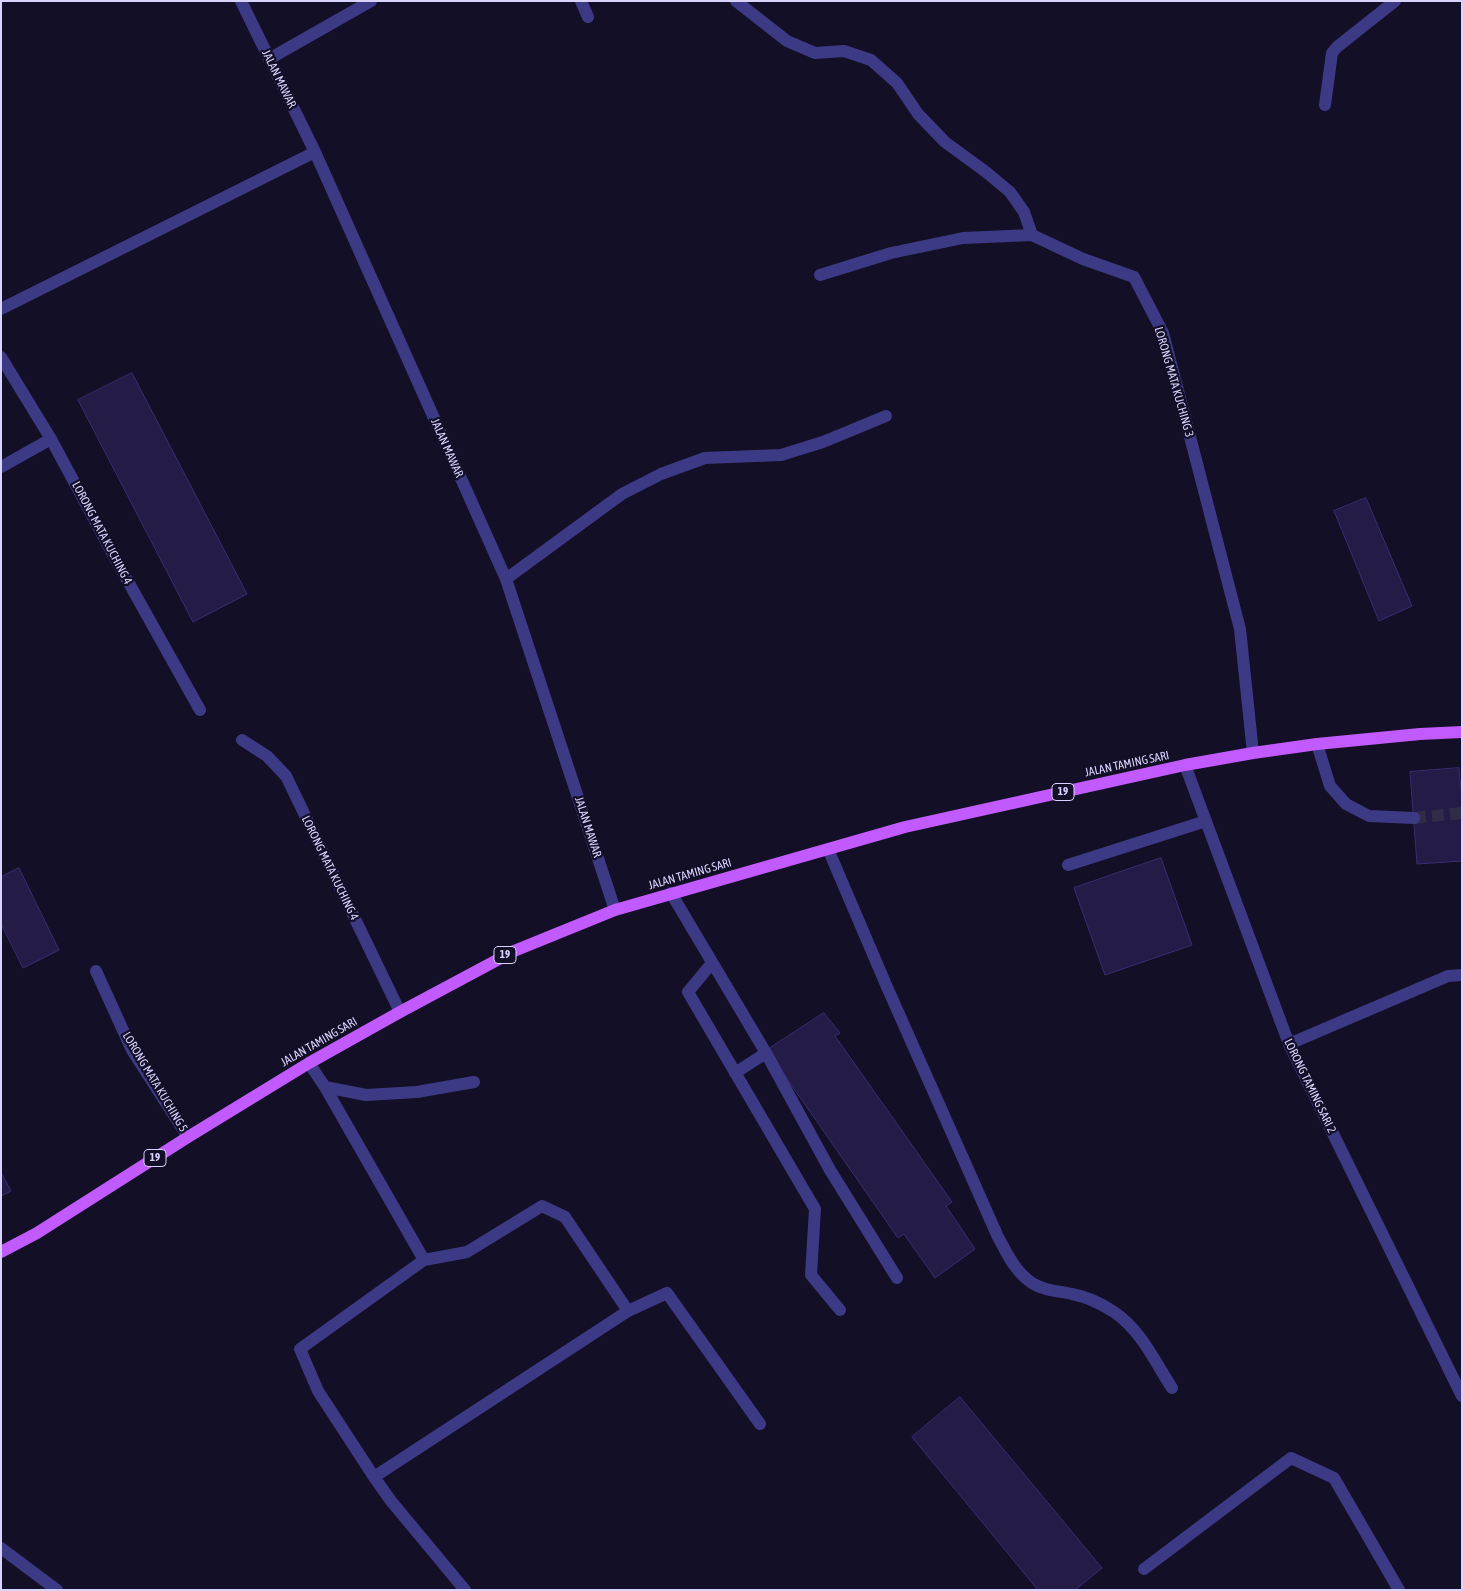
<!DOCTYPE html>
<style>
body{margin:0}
#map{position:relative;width:1463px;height:1591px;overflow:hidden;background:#130f26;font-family:"Asap Condensed",sans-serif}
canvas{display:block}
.frame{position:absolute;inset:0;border:2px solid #d9d4ff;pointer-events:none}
</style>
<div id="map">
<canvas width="1463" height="1591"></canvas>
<div class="frame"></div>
</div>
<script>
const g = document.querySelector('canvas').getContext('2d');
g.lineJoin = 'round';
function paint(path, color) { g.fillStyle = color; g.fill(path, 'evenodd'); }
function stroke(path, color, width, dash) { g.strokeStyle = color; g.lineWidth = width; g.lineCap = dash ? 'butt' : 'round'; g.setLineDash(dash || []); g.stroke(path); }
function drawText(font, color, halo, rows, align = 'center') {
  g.font = font + ' "Asap Condensed",sans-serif'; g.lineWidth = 4.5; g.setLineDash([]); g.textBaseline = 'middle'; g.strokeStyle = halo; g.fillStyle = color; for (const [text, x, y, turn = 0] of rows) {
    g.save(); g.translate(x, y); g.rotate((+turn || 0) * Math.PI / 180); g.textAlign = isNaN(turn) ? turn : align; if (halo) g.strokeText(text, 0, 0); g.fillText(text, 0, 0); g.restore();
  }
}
const building = new Path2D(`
 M132 373 247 594 193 622 78 400Z
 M1366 498 1412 606 1379 621 1334 511Z
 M1459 768 1462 801V861L1417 864 1410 772Z
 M1161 858 1192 945 1105 975 1074 888Z
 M19 868 59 950 23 968 1 924V877Z
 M824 1013 840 1033 835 1036 952 1202 946 1206 975 1249 935 1278 904 1234 898 1238 767 1050Z
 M1 1172 11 1191 1 1196Z
 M960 1397 1102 1568 1075 1590H1038L912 1437Z`);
const minorTunnel = new Path2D(`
 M1414 818 1462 813`);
const minor = new Path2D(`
 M241 1 315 152 506 579 615 910
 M581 1 588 17
 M736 1 787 41 815 53 844 51 871 60 897 83 918 114 945 142 986 172 1010 192 1024 212 1032 235
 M269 59 371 1
 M1325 105 1332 53 1337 47 1395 1
 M820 275 891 253 963 238 1032 235 1083 259 1134 277 1163 333 1240 629 1253 753
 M1 309 315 152
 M1 357 51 439 116 560 200 710
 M1 467 51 439
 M506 579 622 494 661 474 705 458 781 455 823 442 886 416
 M242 740 267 756 286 776 400 1012
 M1317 744 1330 786 1346 804 1369 816 1414 818
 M1185 765 1289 1044 1462 1396
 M828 849 887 987 998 1237C1007 1253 1015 1272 1032 1283 1044 1291 1059 1291 1072 1294 1087 1297 1102 1304 1114 1312 1141 1330 1155 1362 1172 1388
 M1068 865 1206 821
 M671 893 766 1053 830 1170 897 1278
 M712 963 688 992 815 1209 811 1275 840 1310
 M96 971 132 1050 188 1137
 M1289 1044 1448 976 1462 975
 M309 1063 325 1087 424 1260 467 1252 542 1206 565 1217 628 1311 667 1293 760 1424
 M735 1073 766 1053
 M325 1087 366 1095 417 1092 474 1082
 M424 1260 300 1349 318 1391 374 1477 391 1501 465 1590
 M374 1477 628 1311
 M1 1548 57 1590
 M1144 1569 1291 1458 1334 1478 1399 1590`);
const major = new Path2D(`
 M1 1252 37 1233 188 1137 309 1063 400 1012 514 951 615 910 905 827 1185 765 1253 753 1317 744 1420 734 1462 732`);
const shields = [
 [1063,792,22],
 [505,955,22],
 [155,1158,22]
];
const shieldNames = [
 ["19",1063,792],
 ["19",505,955],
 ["19",155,1158]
];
const streetNames = [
 ["JALAN MAWAR",279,79,64],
 ["LORONG MATA KUCHING 3",1174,382,74],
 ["JALAN MAWAR",447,448,66],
 ["LORONG MATA KUCHING 4",102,533,62],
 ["JALAN TAMING SARI",1127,764,-12],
 ["JALAN MAWAR",588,827,72],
 ["LORONG MATA KUCHING 4",330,868,64],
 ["JALAN TAMING SARI",690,874,-16],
 ["JALAN TAMING SARI",319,1042,-30],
 ["LORONG MATA KUCHING 5",155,1082,59],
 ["LORONG TAMING SARI 2",1310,1086,64]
];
paint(building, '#241b47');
stroke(building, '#3b2d73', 1);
stroke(minorTunnel, '#312d47', 12, [12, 6]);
stroke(minor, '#3d3a85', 12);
stroke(major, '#c25bff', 12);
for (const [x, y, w] of shields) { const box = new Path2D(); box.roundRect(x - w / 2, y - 8.5, w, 17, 4); g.fillStyle = '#130f26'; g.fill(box); stroke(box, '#d9d4ff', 1); }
drawText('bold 11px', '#d9d4ff', null, shieldNames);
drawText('12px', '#d9d4ff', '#130f26', streetNames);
</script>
